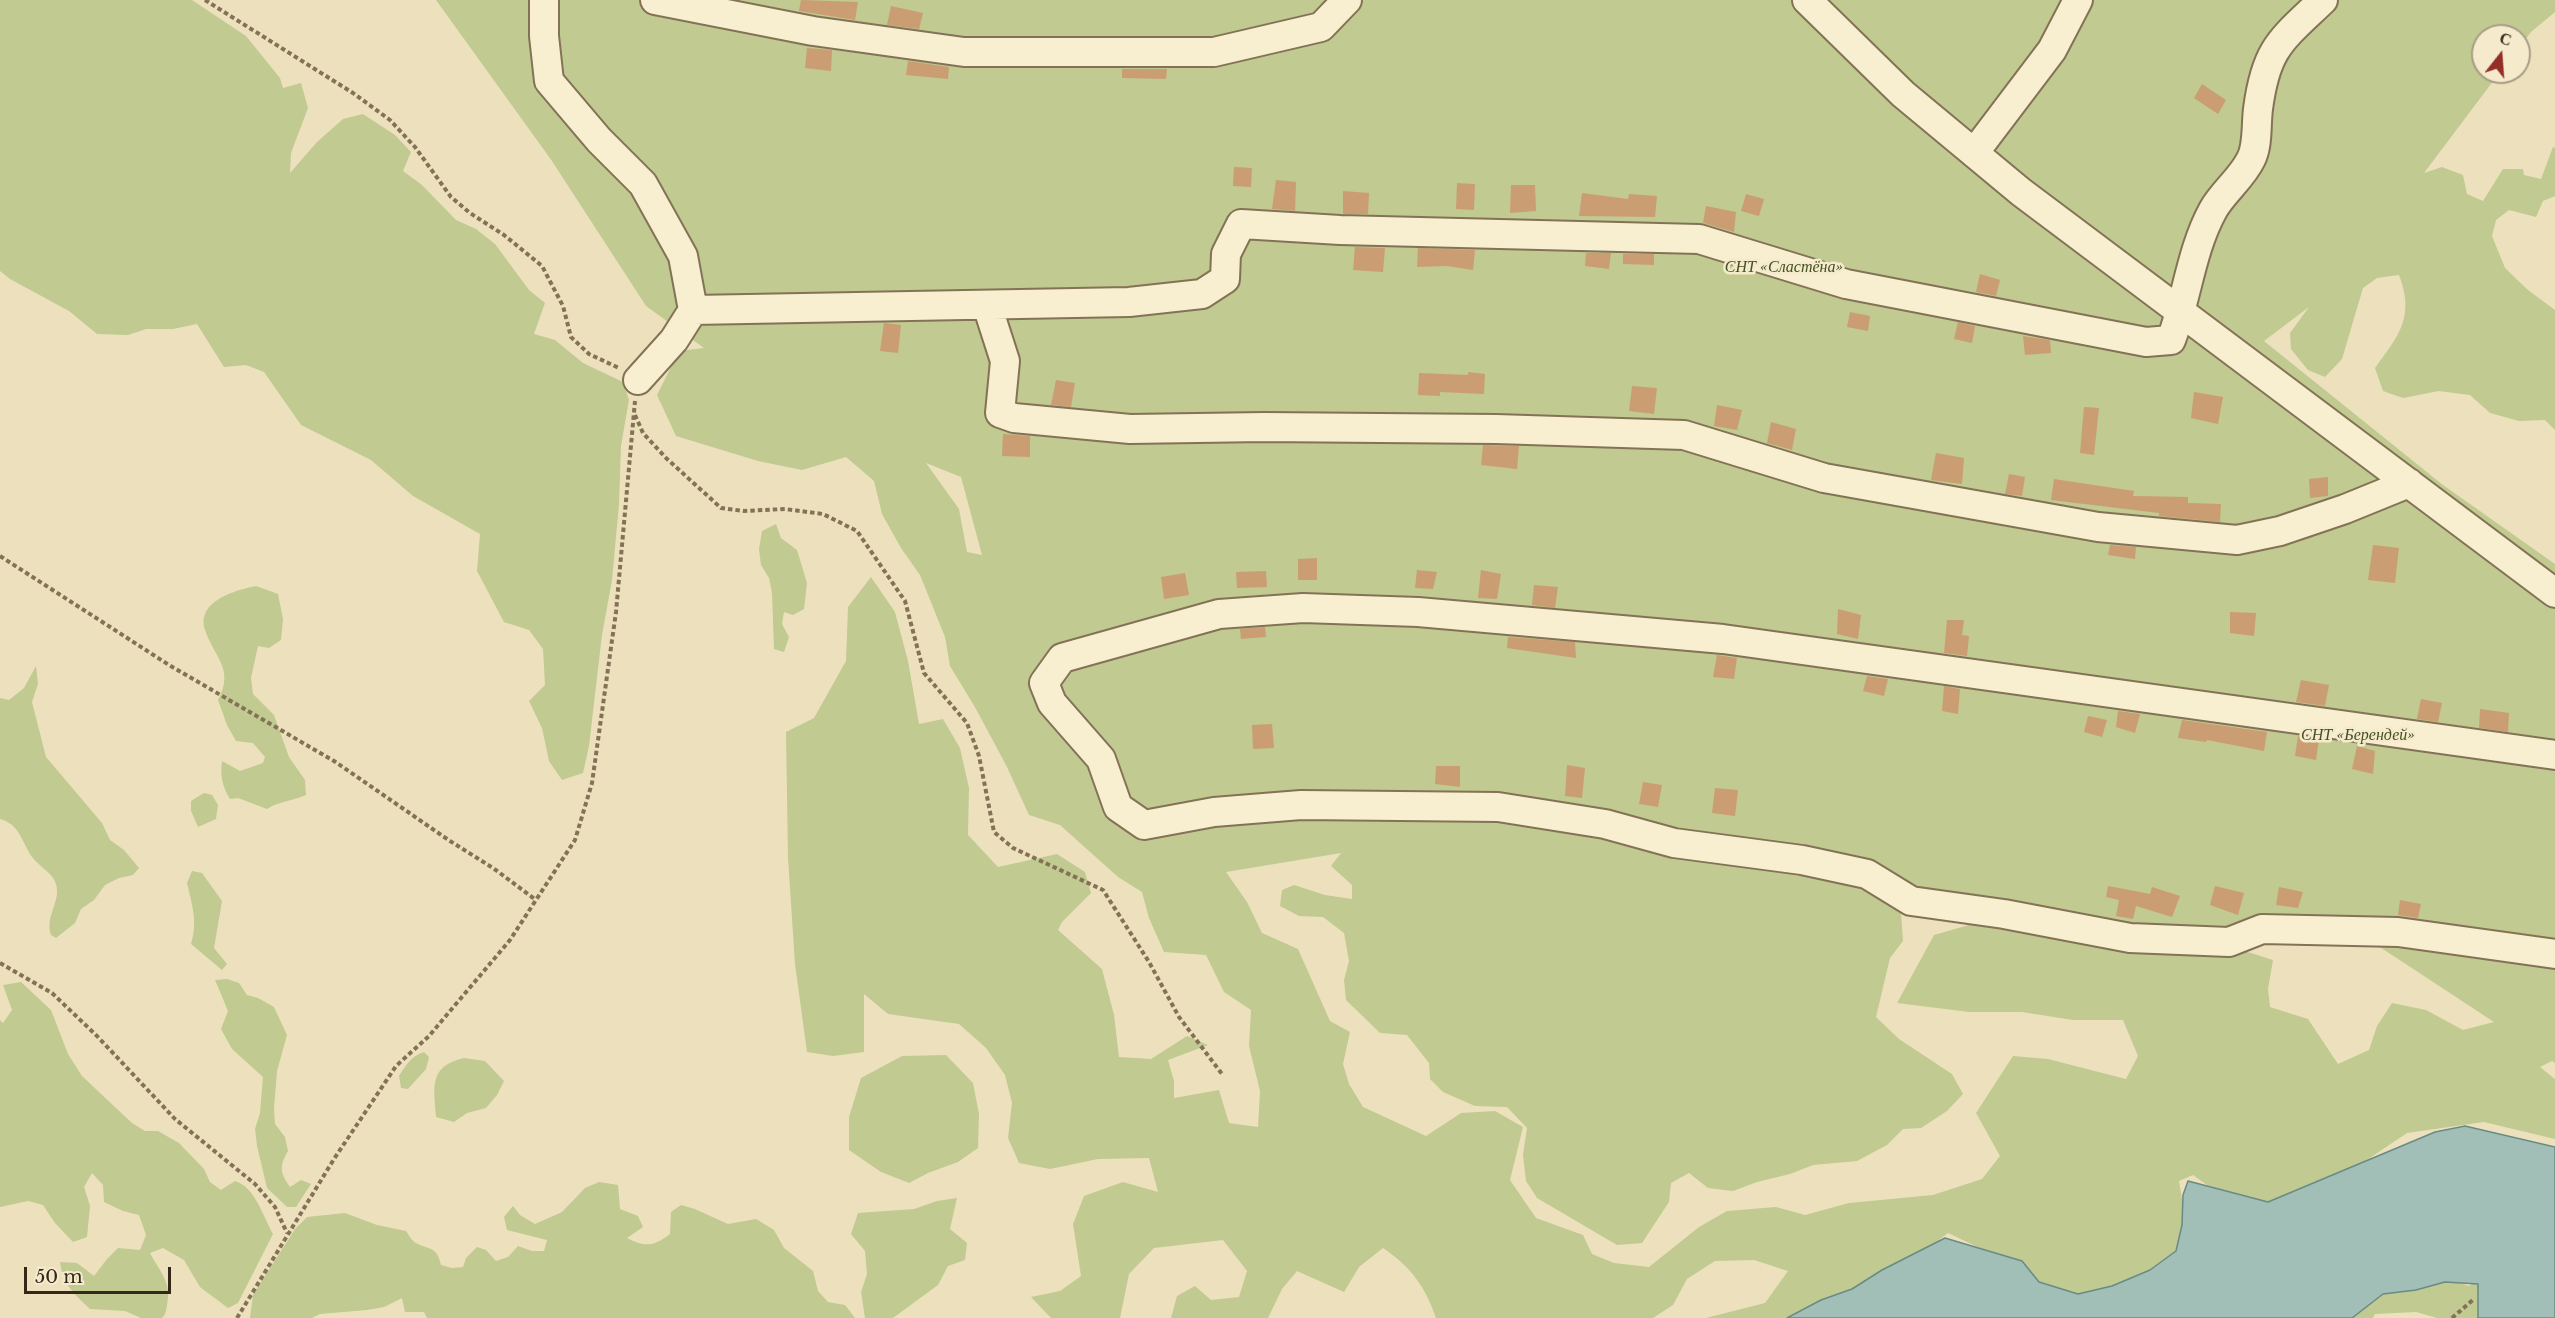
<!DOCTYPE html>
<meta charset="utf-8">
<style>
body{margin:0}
#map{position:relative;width:2555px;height:1318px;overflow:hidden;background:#ede1bd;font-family:"Libre Baskerville",serif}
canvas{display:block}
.north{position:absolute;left:2471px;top:24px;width:60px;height:60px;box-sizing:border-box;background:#f5ebcc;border:2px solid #a89d85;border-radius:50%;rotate:17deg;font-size:16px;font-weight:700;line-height:24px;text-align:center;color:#34281b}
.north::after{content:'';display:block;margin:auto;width:21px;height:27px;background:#932d27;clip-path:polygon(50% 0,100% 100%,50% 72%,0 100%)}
.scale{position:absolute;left:24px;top:1267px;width:147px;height:27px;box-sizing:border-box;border:3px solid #34281b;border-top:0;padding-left:8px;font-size:18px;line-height:21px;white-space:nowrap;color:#34281b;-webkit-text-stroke:4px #f5ebcc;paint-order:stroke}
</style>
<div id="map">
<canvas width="2555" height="1318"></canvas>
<div class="north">С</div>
<div class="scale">50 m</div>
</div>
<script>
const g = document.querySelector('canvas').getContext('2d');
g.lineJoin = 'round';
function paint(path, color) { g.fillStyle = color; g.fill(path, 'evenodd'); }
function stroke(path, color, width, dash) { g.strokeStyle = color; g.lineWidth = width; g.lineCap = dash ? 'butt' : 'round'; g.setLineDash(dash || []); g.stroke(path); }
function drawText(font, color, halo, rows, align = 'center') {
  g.font = font + ' "Libre Baskerville",serif'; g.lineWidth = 5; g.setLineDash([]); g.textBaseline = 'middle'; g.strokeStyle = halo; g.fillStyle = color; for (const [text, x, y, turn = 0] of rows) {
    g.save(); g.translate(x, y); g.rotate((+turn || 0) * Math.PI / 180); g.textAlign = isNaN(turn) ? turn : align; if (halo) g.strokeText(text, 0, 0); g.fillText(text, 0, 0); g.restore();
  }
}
const green = new Path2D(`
 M0 0H192L246 36 280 78 283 88 301 83 308 108 291 153 290 173 317 142 343 119 363 114 395 135 411 152 403 171 422 185 456 220 476 229 495 244 529 290 545 303 534 334 555 340 583 363 623 382 629 400 621 446 619 504 612 580 602 635 589 746 583 773 562 780 549 761 542 728 529 701 545 685 543 649 529 630 504 622 477 571 480 534 413 496 371 460 301 425 264 372 246 365 224 367 197 324 173 329H146L128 335 97 334 69 311 10 279 0 271Z
 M436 0H2555V12L2531 32 2519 48V36H2483V72H2500L2424 173 2442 167 2463 175 2467 194 2483 201 2503 169H2523L2524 175 2541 179 2553 147 2555 148V196L2543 201 2536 217 2509 210 2496 220 2492 236 2505 268 2528 290 2555 310V430L2545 420 2519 421 2490 413 2470 395 2439 391 2403 398 2383 391 2375 368C2399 335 2415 317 2399 275L2377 278 2363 288 2342 359 2325 377 2308 370 2291 349 2290 333 2309 307 2264 341 2443 485 2555 564V1063L2552 1061 2540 1067 2555 1079V1139L2484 1122 2407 1133 2337 1180 2282 1200 2236 1206 2193 1175 2179 1181 2187 1229 2170 1262 2079 1300 2036 1286 2013 1264 1948 1233 1887 1280 1802 1318H1706L1765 1303 1788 1271 1754 1260 1715 1261 1687 1279 1673 1305 1653 1318H1436C1425 1286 1411 1267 1383 1248L1359 1267 1344 1292 1297 1271 1282 1289 1268 1318H1171L1177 1296 1195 1286 1211 1300 1239 1297 1247 1271 1223 1240 1154 1248 1129 1274 1120 1318H1051L1031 1297 1060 1291 1081 1276 1073 1224 1084 1196 1123 1182 1158 1192 1149 1158 1098 1159 1050 1169 1019 1163 1008 1138 1012 1103 1005 1075 986 1048 959 1024 888 1014 864 994V1052L833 1056 807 1052 795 964 788 858 786 732 814 718 846 661 848 607 871 577 895 612 908 661 919 724 943 719 960 748 969 788 968 835 998 867 1057 854 1085 872 1091 893 1062 922 1058 930 1102 969 1114 1015 1119 1057 1151 1059 1187 1036 1208 1045 1168 1060 1174 1081V1098L1219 1090 1229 1123 1258 1127 1260 1091 1249 1046 1251 1010 1224 992 1206 955 1164 952 1149 918 1142 892 1118 877 1060 825 1029 815 1007 767 976 709 950 666 945 637 920 575 901 548 882 514 874 481 846 457 802 470 758 461 676 436 657 395 679 351 704 348 646 306 552 161ZM926 463 961 477 982 555 967 552 959 509ZM1341 853 1331 866 1352 885V899L1325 895 1294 885 1282 890 1280 906 1299 916 1323 917 1344 933 1349 961 1344 980 1346 1000 1380 1033 1407 1035 1429 1063 1430 1079 1443 1092 1475 1106 1507 1107 1527 1128 1523 1155 1526 1181 1537 1198 1617 1245 1642 1243 1669 1202 1671 1183 1689 1173 1708 1188 1733 1191 1757 1182 1790 1174 1813 1165 1857 1161 1887 1145 1903 1129 1921 1128 1947 1111 1963 1094 1952 1074 1899 1039 1876 1017 1890 958 1903 941 1901 913 1969 925 1934 935 1897 1003 1969 1012H2022L2073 1020H2123L2138 1056 2126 1079 2048 1059 2013 1056 1976 1113 2000 1156 1982 1179 1933 1195 1849 1203 1805 1215 1776 1207 1727 1211 1699 1227 1649 1267 1614 1263 1592 1254 1583 1235 1536 1218 1510 1180 1523 1127 1495 1111 1461 1113 1426 1136 1363 1107 1349 1084 1343 1064 1350 1032 1330 1021 1298 949 1262 933 1247 902 1226 872ZM2357 932 2494 1022 2463 1030 2426 1010 2392 1003 2377 1026 2369 1050 2338 1064 2308 1019 2270 1007 2268 989 2273 960 2226 945Z
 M776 524 781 538 797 550 807 583 804 609 793 615 784 612 782 624 789 637 784 652 774 649 772 593 769 578 761 565 759 549 762 531Z
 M256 586 278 594 283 619 281 640 269 648 258 646 251 678 253 694 274 715 289 757 305 780 306 795C293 801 279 801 267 809L238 798 230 799C222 786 220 775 222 761L240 771 263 763 265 757 253 743 236 741 227 725 218 700C235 669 214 657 205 630 196 601 236 590 256 586Z
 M36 666 38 684 32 702 46 757 102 823 110 840 124 850 139 868 133 875 119 878 105 885 94 900 81 909 75 923 56 938 51 935C46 920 55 909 57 894 59 875 42 870 32 857 22 843 20 824 0 819V698L9 700 24 688Z
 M204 793 212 795 218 805 216 819 198 827 191 811V801Z
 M192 871 202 873 222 901 214 948 227 964 222 970 191 944C198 921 192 905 187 883Z
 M227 979 239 983 247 995 258 998 274 1007 287 1035 277 1071 274 1109 275 1124 285 1137 288 1151C279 1166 280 1173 290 1187L301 1180 311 1184 296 1207H287L267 1188 257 1146 255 1129 260 1113 263 1077 232 1049 221 1029 228 1011 215 980Z
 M21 982 51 1010 68 1054 82 1076 132 1123 145 1131H158L179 1143 204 1169 210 1182 221 1190 235 1181C255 1187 263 1216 273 1234L238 1303 228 1308 200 1287 184 1260 163 1248 150 1253C160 1272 172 1282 167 1305 166 1311 166 1314 162 1318H141L125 1311 90 1309C74 1294 63 1285 60 1262L77 1263 94 1276 107 1259 118 1248 140 1250 146 1235 139 1215 123 1211 104 1202 103 1185 92 1173 84 1187 90 1206 87 1237 73 1242 55 1223 43 1205 28 1201 0 1207V1020L3 1023 12 1010 3 985Z
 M424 1052 429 1057 426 1069 408 1089 401 1088 399 1076C406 1065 411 1056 424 1052Z
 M946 1055 973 1083 979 1114 978 1148 958 1162 928 1173 909 1183 881 1172 849 1150V1117L861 1078 902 1056Z
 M464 1058 485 1061 504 1081 497 1095 486 1108 467 1113 454 1122 436 1117C434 1088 428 1066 464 1058Z
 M599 1182 618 1185 620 1209 638 1216 643 1227 627 1238C645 1247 653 1247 670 1234L671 1212 681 1205 695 1209 728 1224 756 1219 774 1230 784 1248 813 1271 818 1291 828 1302 845 1305 855 1318H427L424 1312H405L402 1298 384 1307 367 1310 320 1314 312 1318H250L253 1295 295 1229 307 1217 345 1213 377 1225 406 1231C408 1234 412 1241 416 1243 429 1250 437 1246 441 1265L452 1268 463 1267 466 1258 477 1247 486 1250 496 1261 508 1257 518 1246 532 1251H544L547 1240 507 1230 504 1217 513 1206 520 1215 535 1224 562 1212 585 1188Z
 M957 1198 950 1229 967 1243 965 1260 948 1266 938 1285 893 1318H865L861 1292 867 1274 865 1251 851 1234 858 1213 914 1209 937 1201Z
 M2482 1275 2486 1318H2437L2416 1312 2375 1314 2373 1318H2342L2372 1292 2444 1278 2469 1286Z`);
const water = new Path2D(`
 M2465 1126 2555 1147V1318H2478V1284L2445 1282 2416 1290 2383 1294 2352 1318H1787L1821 1300 1852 1289 1882 1270 1945 1238 2022 1261 2039 1282 2078 1294 2112 1286 2150 1270 2176 1251 2182 1225 2183 1195 2188 1181 2268 1202 2435 1132Z`);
const building = new Path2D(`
 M801 0 858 2 855 20 799 11Z
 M891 6 923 13 919 29 887 25Z
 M807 48 832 50 831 71 805 68Z
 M908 61 949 67 948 79 906 75Z
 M1122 69H1167L1166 79 1122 78Z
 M2202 84 2226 100 2218 114 2194 98Z
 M1234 167 1252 168 1251 187 1233 186Z
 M1276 180 1296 182 1295 211 1272 209Z
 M1457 183 1475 184 1474 210 1456 209Z
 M1511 185H1535L1536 211 1510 213Z
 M1343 191 1369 193 1368 214H1343Z
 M1582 193 1628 199 1629 194 1657 196 1655 217 1579 216Z
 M1746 194 1764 199 1759 216 1741 211Z
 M1706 206 1736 212 1734 232 1703 223Z
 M1355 247 1385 248 1383 272 1353 270Z
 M1418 248 1475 250 1473 270 1447 266 1417 267Z
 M1586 253H1611L1609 269 1585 266Z
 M1623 254H1654V265L1623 264Z
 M1980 274 2000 280 1996 296 1976 292Z
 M1850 312 1870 316 1868 331 1847 327Z
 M1958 322 1975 326 1972 343 1954 339Z
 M884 323 901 325 898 353 880 351Z
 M2023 336 2050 340 2051 353 2025 355Z
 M1468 372 1485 374 1484 394 1440 392V396L1418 395 1419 373 1468 375Z
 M1056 380 1075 383 1071 407 1051 405Z
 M1632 386 1657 388 1654 414 1629 411Z
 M2194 392 2223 397 2218 424 2191 418Z
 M1717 405 1742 410 1737 430 1714 426Z
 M2084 407 2099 408 2094 455 2080 453Z
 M1771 422 1796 429 1792 450 1767 443Z
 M1003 434 1030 436V457L1002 456Z
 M1483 445 1519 446 1517 469 1481 465Z
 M1936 453 1964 458 1962 484 1931 480Z
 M2009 474 2025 477 2022 496 2005 494Z
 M2328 477V496L2310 498 2309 479Z
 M2054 479 2134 491 2133 496 2188 497V503L2221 504 2220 522 2159 516V513L2051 500Z
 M2110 545 2136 547 2135 559 2108 555Z
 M2373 545 2399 548 2395 583 2368 580Z
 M1317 558V580H1298V559Z
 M1417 570 1437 572 1433 589 1415 588Z
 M1481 570 1501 574 1497 599 1478 598Z
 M1266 571 1267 587 1237 588 1236 572Z
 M1185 573 1189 595 1164 599 1161 577Z
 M1534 585 1558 587 1555 608 1532 605Z
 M1838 609 1861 615 1858 639 1837 634Z
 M2230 612 2256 613 2254 636 2230 633Z
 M1947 620H1964L1962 635 1969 636 1967 656 1944 653Z
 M1265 627 1266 637 1241 639 1240 629Z
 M1508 637 1575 642 1576 658 1507 648Z
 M1717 655 1737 658 1734 679 1713 677Z
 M1867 676 1888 679 1884 696 1863 691Z
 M2301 680 2329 685 2325 706 2296 702Z
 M1944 686 1960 689 1958 714 1942 711Z
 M2421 699 2442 703 2438 722 2417 719Z
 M2480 709 2509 713 2508 732 2479 728Z
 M2118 711 2140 714 2135 733 2116 727Z
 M2088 716 2107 720 2102 737 2084 732Z
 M2182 720 2267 732 2264 751 2207 740 2206 742 2178 738Z
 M1272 724 1274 748 1253 749 1252 725Z
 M2298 736 2319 739 2316 760 2295 756Z
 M2357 746 2375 751 2373 774 2352 769Z
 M1567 765 1585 768 1582 798 1565 796Z
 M1436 766H1460V787L1435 784Z
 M1643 782 1662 785 1658 807 1639 804Z
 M1715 788 1738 790 1735 816 1712 813Z
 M2108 886 2150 894 2152 887 2180 896 2172 917 2136 906 2133 919 2116 916 2119 900 2106 897Z
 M2215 886 2244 893 2238 915 2210 905Z
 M2279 887 2303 892 2298 908 2276 905Z
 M2400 900 2421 904 2418 918 2398 915Z`);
const path = new Path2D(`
 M205 0 353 93 390 120 415 147 451 197 470 213 504 235 542 266 563 306 571 337 589 354 619 368
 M635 415 643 433 666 458 721 508 744 511 785 509 823 514 857 531 905 601 924 673 967 723 979 756 994 832 1013 848 1103 890 1149 962 1179 1017 1222 1074
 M0 556 169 665 334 761 450 841 493 868 536 900
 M0 963 52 993 97 1036 175 1119 255 1184 275 1207 287 1233
 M237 1318 334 1159 396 1066 429 1036 510 940 575 840 592 783 616 612 635 401
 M2452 1318 2474 1299`);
const minor = new Path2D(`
 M544 0V36L549 81 599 140 643 184 683 256 693 310
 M655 0 813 31 964 52H1214L1321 27 1347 0
 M1807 0 1903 94 2021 192 2555 593
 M1974 153 2052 50 2078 0
 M987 305 1005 361 1000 413 1014 418 1130 429 1264 427 1496 429 1684 435 1824 478 2098 527 2237 540 2280 531 2345 509 2409 483
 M638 380 674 340 693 310 1129 302 1202 294 1225 279 1226 254 1241 224 1340 230 1699 239 1846 284 2146 342 2171 340C2187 298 2191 250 2213 210 2223 192 2242 178 2251 159 2258 146 2256 124 2258 109 2266 48 2281 40 2323 0
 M2555 755 1723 639 1418 612 1303 608 1219 614 1062 658 1044 683 1052 703 1101 759 1118 807 1144 825 1214 812 1301 805 1498 807 1605 824 1674 843 1802 860 1867 874 1911 901 2004 914 2130 938 2229 942 2262 929 2398 932 2555 954`);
const parkNames = [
 ["СНТ «Сластёна»",1784,267],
 ["СНТ «Берендей»",2358,735]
];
paint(green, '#c0ca91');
paint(water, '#a1beb7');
stroke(water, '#698b85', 1.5);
paint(building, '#cb9d73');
stroke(minor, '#847256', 32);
stroke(path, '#847256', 4, [4.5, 3]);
stroke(minor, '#f8eed0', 28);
drawText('italic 16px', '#425022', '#f5ebcc', parkNames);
</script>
